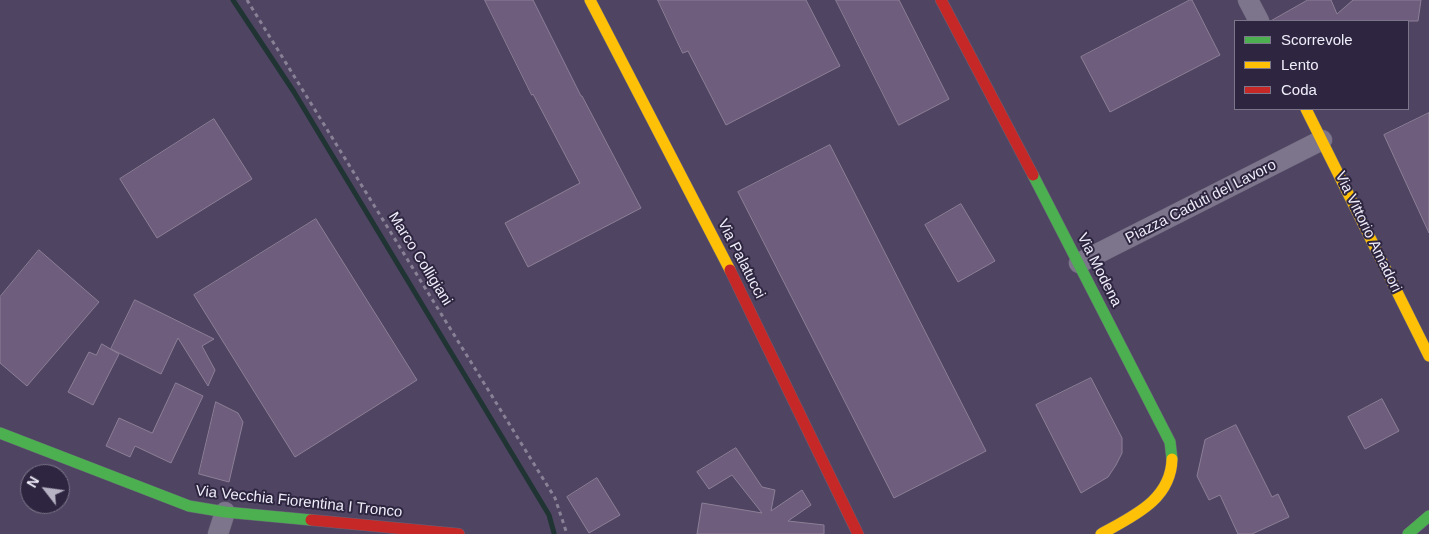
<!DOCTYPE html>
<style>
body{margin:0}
#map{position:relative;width:1429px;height:534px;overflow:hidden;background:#4f4563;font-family:Arial,sans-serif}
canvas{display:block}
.legend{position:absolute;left:1234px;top:20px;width:175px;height:90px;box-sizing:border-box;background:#2e2640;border:1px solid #7c768a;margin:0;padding:6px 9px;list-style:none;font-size:15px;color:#f0edfa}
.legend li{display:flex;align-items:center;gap:10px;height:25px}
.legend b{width:25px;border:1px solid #7c768a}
.north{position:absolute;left:20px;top:464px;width:50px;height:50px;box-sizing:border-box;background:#2e2640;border:1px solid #7c768a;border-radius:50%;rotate:300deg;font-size:14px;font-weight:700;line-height:20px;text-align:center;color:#f0edfa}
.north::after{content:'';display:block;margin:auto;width:18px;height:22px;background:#b8b2c5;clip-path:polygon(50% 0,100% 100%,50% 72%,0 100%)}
</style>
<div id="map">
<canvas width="1429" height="534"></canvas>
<ul class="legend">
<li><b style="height:6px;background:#4caf50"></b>Scorrevole</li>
<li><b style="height:6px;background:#ffc107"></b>Lento</li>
<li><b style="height:6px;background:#c62828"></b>Coda</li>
</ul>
<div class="north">N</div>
</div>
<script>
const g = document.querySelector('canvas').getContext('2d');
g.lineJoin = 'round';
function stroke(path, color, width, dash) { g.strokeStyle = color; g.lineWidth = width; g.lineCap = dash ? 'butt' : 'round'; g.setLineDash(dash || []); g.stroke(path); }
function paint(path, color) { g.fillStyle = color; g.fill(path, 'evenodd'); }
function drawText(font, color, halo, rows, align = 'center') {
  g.font = font + ' Arial,sans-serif'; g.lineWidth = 4; g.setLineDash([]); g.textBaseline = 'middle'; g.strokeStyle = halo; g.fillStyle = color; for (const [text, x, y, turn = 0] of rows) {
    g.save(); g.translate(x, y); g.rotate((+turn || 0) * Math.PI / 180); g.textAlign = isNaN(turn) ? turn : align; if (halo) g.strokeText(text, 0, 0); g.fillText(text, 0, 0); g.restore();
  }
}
const stream = new Path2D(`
 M233 0 294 92 549 515 554 533`);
const building = new Path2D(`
 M485 0H533L581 96H582L641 208 528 267 505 223 580 183 533 94 532 95Z
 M658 0H806L840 66 726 125 688 51 683 53Z
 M836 0H899L949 99 899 125Z
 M1190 0H1192L1220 55 1110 112 1081 57Z
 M1308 0H1331L1337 14 1353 0H1421L1418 21H1271Z
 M1429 113V233L1384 135Z
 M214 119 252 179 157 238 120 179Z
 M830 145 986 451 894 498 738 192Z
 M961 204 995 261 958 282 925 225Z
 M316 219 417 380 295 457 194 295Z
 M39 250 99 302 27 386 0 363V297Z
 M135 300 214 339 202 346 215 370 208 386 178 338 161 374 111 349Z
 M102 344 119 354 93 405 68 392 89 352 96 355Z
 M1091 378 1122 438V453L1116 465 1108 477 1081 493 1036 405Z
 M176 383 203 396 171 463 135 446 130 457 106 446 119 418 152 433Z
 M1382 399 1399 431 1365 449 1348 417Z
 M216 402 238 413 243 422 229 482 199 474Z
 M1236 425 1272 497 1278 494 1289 517 1252 534H1238L1220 495 1209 500 1197 476 1205 440Z
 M736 448 762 487 775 490 771 511 802 490 811 505 788 521 824 525V534H697L702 503 762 513 732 475 709 489 697 472Z
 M597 478 620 515 589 533 567 497Z`);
const path = new Path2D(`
 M247 0 555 498 567 534`);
const street = new Path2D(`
 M1248 0 1259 21
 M1079 263 1322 140
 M218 534 225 512`);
const fast = new Path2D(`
 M1033 175 1170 442 1172 459
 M0 433 189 506 225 512 311 520
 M1408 534 1429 516`);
const slow = new Path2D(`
 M590 0 730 270
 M1306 109 1429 356
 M1101 534C1133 516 1171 500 1172 459`);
const jam = new Path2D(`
 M941 0 1033 175
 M730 270 858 534
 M311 520 459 534`);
const streetNames = [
 ["Piazza Caduti del Lavoro",1201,202,-27],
 ["Via Vittorio Amadori",1368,232,64],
 ["Marco Colligiani",420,259,58],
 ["Via Palatucci",741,259,63],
 ["Via Modena",1099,270,63],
 ["Via Vecchia Fiorentina I Tronco",299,502,6]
];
stroke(stream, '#203533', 5);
paint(building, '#6e5d7c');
stroke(building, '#8c7f97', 1);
stroke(street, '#686176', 21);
stroke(fast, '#686176', 12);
stroke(slow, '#686176', 12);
stroke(jam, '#686176', 12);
stroke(path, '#898296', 3, [4, 4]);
stroke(street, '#7c758c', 20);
stroke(fast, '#4caf50', 11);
stroke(slow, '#ffc107', 11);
stroke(jam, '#c62828', 11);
drawText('15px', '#f0edfa', '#2e2640', streetNames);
</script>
